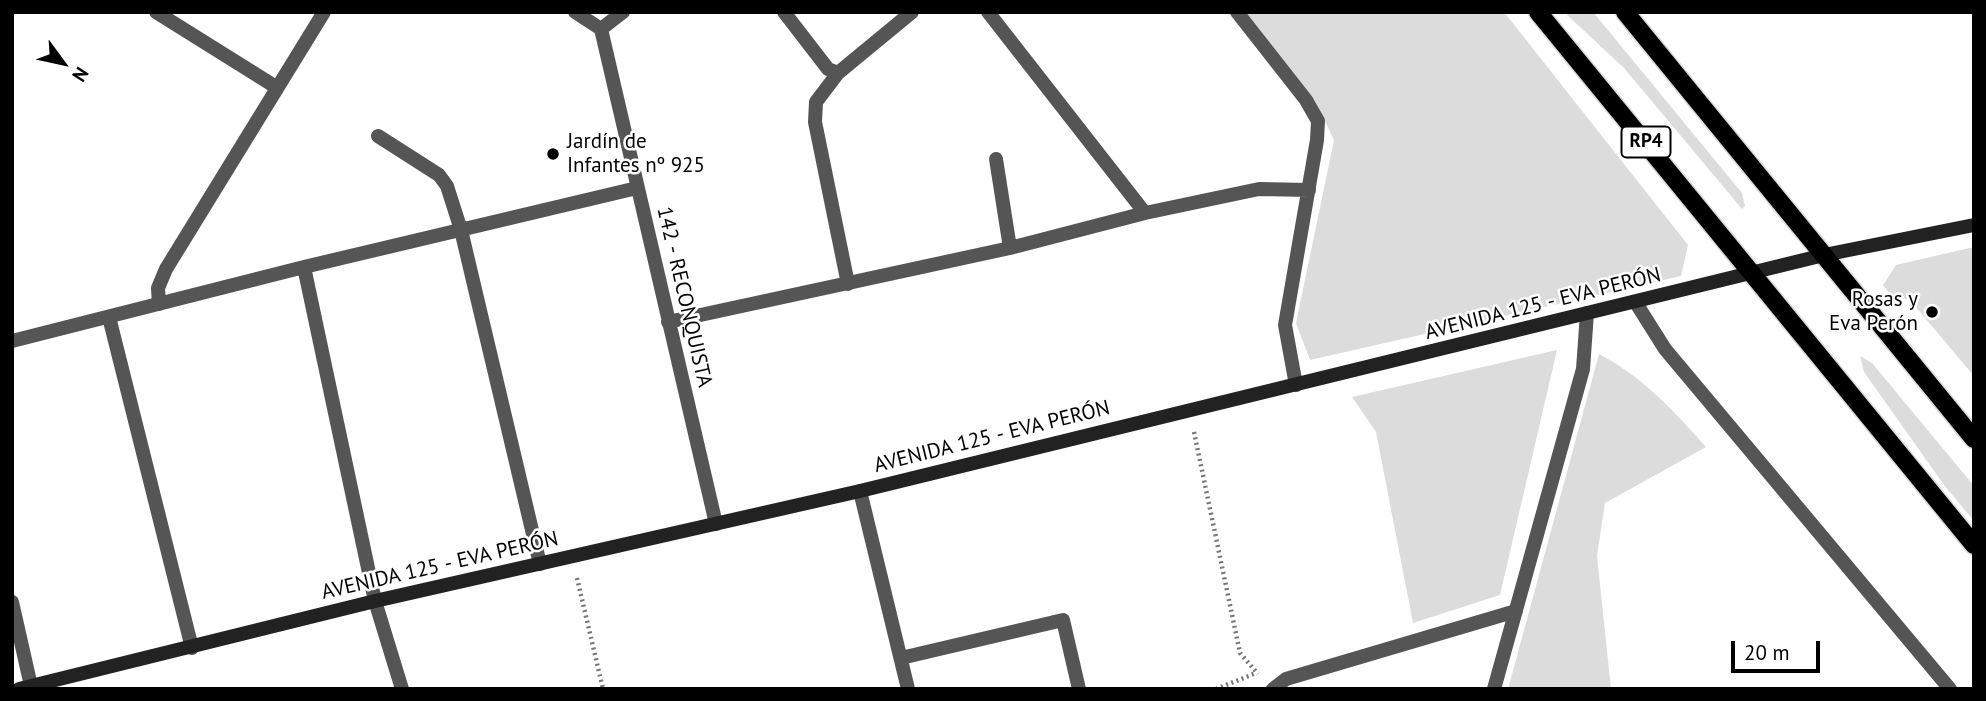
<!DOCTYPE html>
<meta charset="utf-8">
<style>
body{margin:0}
#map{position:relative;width:1986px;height:701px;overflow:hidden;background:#fff;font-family:"PT Sans",sans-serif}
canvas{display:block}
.frame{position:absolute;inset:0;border:14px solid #000;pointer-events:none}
.north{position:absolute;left:28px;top:28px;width:70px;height:70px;-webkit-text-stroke:5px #fff;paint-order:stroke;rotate:123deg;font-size:19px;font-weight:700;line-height:28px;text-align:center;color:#000}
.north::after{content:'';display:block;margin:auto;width:24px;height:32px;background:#000;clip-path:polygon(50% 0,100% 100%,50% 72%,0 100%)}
.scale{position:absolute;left:1731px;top:641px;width:89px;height:32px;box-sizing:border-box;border:4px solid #000;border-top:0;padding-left:9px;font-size:21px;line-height:24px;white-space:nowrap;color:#000;-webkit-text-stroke:5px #fff;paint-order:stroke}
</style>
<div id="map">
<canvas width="1986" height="701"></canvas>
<div class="frame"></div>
<div class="north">N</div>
<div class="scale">20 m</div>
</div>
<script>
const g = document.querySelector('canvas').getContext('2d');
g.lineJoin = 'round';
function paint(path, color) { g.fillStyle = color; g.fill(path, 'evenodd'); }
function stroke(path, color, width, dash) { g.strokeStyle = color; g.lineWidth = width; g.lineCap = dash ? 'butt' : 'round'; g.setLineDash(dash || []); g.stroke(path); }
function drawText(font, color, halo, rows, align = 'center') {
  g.font = font + ' "PT Sans",sans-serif'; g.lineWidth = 5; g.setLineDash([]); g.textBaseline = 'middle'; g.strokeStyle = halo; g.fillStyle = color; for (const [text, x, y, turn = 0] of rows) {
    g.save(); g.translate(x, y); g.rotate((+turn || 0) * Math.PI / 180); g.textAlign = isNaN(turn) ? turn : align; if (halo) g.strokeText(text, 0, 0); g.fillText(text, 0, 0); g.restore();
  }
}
const green = new Path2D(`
 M1246 12H1504L1688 245 1681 276 1310 360 1296 323 1334 140 1316 103Z
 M1564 12H1593L1742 193 1745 206 1742 209 1624 68Z
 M1974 247V376L1909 299 1893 298 1883 285 1896 265Z
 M1557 350 1500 595 1413 623 1376 432 1352 397Z
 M1599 354C1643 377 1673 410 1706 447L1605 503 1597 556 1611 689H1508Z
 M1860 356 1872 363 1974 486V521L1944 485 1864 372Z`);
const path = new Path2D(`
 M1194 432 1240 653 1258 674
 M577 578 603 689
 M1216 689 1256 673`);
const street = new Path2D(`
 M156 12 276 87
 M575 12 601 29 716 524
 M784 12 828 69 838 73
 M988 12 1145 213 1259 189 1309 190
 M1237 12 1306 100 1318 121 1317 140 1285 325 1296 385
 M601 29 623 12
 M378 136 439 175 447 186 461 230 540 564
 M996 159 1010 248
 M304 267 375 601 402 689
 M848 284 815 122 816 102 838 73 912 12
 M1636 303 1665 349 1950 689
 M159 304 158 288 166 269 324 12
 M109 317 192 648
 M668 322 1010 248 1145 213
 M12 341 304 267 637 188
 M860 491 908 689
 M12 602 31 686
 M901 658 1063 620 1079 689
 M1273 689 1286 679 1516 611
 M1494 689 1583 369 1587 313`);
const secondary = new Path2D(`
 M19 689 375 601 860 491 1824 255 1974 225`);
const primary = new Path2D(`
 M1538 12 1974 545
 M1625 12 1974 439`);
const markers = [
 [553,154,7,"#000"],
 [1932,312,7,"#000"]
];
const shields = [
 [1646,142,49]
];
const shieldNames = [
 ["RP4",1646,142]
];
const poiNames = [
 ["Jardín de",567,142],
 ["Infantes nº 925",567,166],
 ["Rosas y",1918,300,"right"],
 ["Eva Perón",1918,324,"right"]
];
const streetNames = [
 ["142 - RECONQUISTA",684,297,77],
 ["AVENIDA 125 - EVA PERÓN",1543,304,-14],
 ["AVENIDA 125 - EVA PERÓN",992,437,-14],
 ["AVENIDA 125 - EVA PERÓN",440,566,-13]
];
paint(green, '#dcdcdc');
stroke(primary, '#dbdbdb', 21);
stroke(path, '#777', 4.5, [2, 3.5]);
stroke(street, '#555', 14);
stroke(secondary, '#222', 14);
stroke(primary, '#000', 18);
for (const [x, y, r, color] of markers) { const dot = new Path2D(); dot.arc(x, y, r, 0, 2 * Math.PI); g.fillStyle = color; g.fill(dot); stroke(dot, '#fff', 2.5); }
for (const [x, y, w] of shields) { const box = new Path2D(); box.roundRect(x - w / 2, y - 15.5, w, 31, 5); g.fillStyle = '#fff'; g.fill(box); stroke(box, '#000', 2); }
drawText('bold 19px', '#000', null, shieldNames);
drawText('21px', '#000', '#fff', poiNames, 'left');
drawText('21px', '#000', '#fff', streetNames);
</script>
